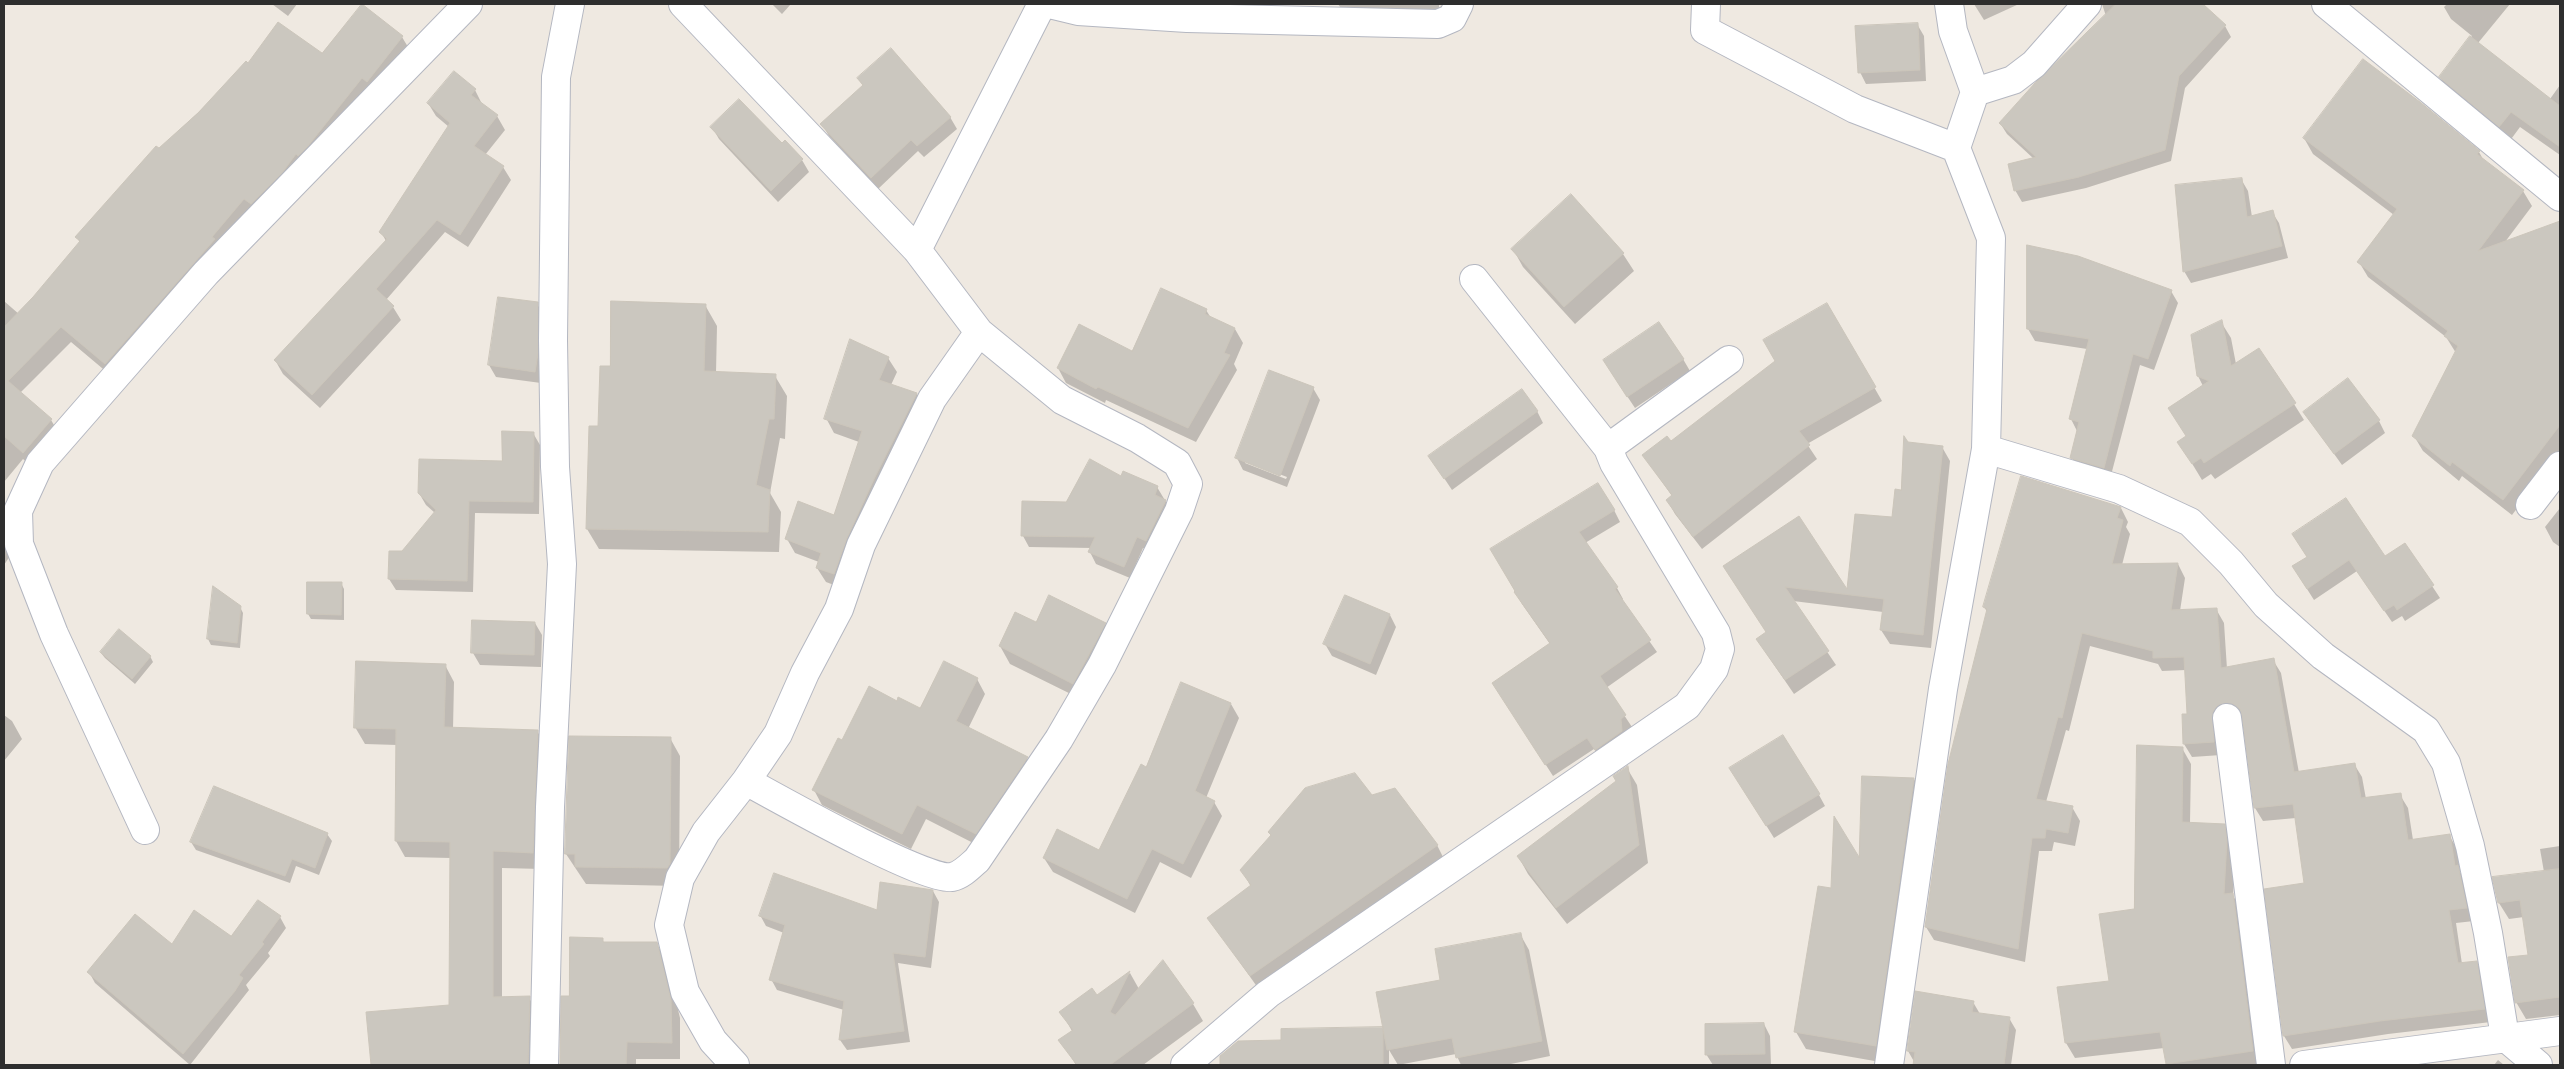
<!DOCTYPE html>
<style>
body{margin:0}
#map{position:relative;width:2564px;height:1069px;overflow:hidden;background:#efe9e1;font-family:"Asap Condensed",sans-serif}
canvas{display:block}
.frame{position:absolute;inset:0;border:5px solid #2e2e2e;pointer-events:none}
</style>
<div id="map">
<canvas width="2564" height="1069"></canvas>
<div class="frame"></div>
</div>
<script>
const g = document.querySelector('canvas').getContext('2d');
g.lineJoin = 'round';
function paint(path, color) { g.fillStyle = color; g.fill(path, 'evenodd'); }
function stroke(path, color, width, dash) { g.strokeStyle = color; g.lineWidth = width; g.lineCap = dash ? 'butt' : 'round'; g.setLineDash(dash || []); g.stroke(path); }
const shadow = new Path2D(`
 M272 4H297L288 16Z
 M772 4H791L782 14Z
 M1338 4H1439V14L1344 13Z
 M1974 4H2019L1984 20Z
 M2102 4H2201L2225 26 2231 37 2185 88 2171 161 2086 188 2022 202 2015 190 2034 159 2007 134 2000 123 2106 16Z
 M2447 4H2510L2478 43 2550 99 2560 85V155L2520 127 2509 142 2449 93 2440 77 2472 36 2451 19 2444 7Z
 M1917 24 1924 36 1926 81 1866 84 1860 72Z
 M402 37 411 52 115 379 71 342 20 393 51 420 60 435 32 467 23 459 4 482V301L20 315 80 243 77 237 159 149 249 65 322 54Z
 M858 78 950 117 957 129 924 157 918 151 878 189 829 136 822 124 863 86Z
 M475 90 482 104 497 116 505 130 485 155 503 167 511 180 468 247 445 232 386 300 393 307 401 320 320 408 283 374 275 360 386 241 381 232 449 127 436 116 428 103Z
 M712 127 782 145 785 142 802 160 809 172 778 202 719 139Z
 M2304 138 2479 152 2484 161 2523 191 2532 206 2505 242 2560 222V452L2512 515 2462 476 2459 481 2423 451 2414 436 2456 353 2446 337 2368 277 2359 262 2394 215 2313 154Z
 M2241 179 2248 191 2252 217 2272 212 2279 223 2288 258 2191 283 2184 271Z
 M1571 196 1623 254 1634 271 1575 324 1523 267 1513 249Z
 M2171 291 2178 303 2154 370 2140 365 2110 479 2078 470 2072 458 2077 431 2071 419 2087 349 2035 341 2028 329Z
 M537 304 544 316 541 383 496 377 489 365Z
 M705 305 717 326 716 373 775 376 787 396 785 439 780 438 770 493 781 512 779 552 599 549 587 529 599 427Z
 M1827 305 1882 401 1807 444 1817 459 1702 549 1675 514 1667 500 1672 496 1643 455 1671 443 1777 362Z
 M1206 310 1211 318 1235 329 1243 343 1234 364 1237 370 1196 442 1106 400 1105 403 1066 383 1058 368 1132 353Z
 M2221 322 2231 338 2236 364 2294 404 2304 420 2215 479 2211 474 2202 480 2179 442 2187 437 2203 386 2198 376Z
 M888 358 897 372 891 385 917 394 925 409 842 588 826 582 817 568 819 562 795 553 787 539 834 516 859 442 834 433 826 418Z
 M1683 359 1690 371 1635 408 1611 372Z
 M1313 388 1320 400 1287 487 1243 470 1237 458ZM1245 461 1287 477 1286 479 1245 463Z
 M1537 411 1543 423 1452 490 1430 457Z
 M2304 412 2379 421 2385 433 2342 465Z
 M533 433 540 445 539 514 475 513 473 592 396 590 389 579 403 553 435 513 426 505 419 493 503 462Z
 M1907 443 1942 447 1950 461 1931 648 1890 644 1881 630 1883 612 1793 601 1836 665 1794 694 1766 653 1767 633 1724 567 1847 592 1893 519 1902 491Z
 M2022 477 2121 508 2128 522 2126 527 2130 534 2122 565 2178 564 2185 578 2180 611 2216 609 2224 623 2227 669 2273 660 2281 673 2299 773 2354 764 2362 777 2366 799 2400 795 2408 808 2413 840 2449 835 2457 849 2460 872 2465 880 2474 921 2456 923 2462 964 2476 962 2484 975 2491 1022 2388 1034 2292 1049 2284 1036 2306 884 2296 818 2263 821 2255 808 2242 717 2233 716 2221 755 2192 757 2184 744 2189 715 2186 670 2162 671 2158 664 2090 646 2069 731 2066 730 2046 802 2072 807 2080 821 2075 846 2054 842 2052 851H2039L2025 962 1934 940 1926 927 1988 613 1984 607Z
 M1121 478 1157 487 1172 512 1153 552 1143 548 1130 578 1096 564 1090 552 1092 548 1029 547 1023 536Z
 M2560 508V547L2553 542 2545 527Z
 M1614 510 1620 522 1585 543 1617 588 1623 599 1621 601 1657 652 1606 688 1632 727 1603 761 1594 749 1553 776 1501 695 1550 644 1522 604 1492 550Z
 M2293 535 2384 558 2405 545 2440 598 2405 621 2402 616 2392 622 2357 571 2314 600 2293 567 2308 558Z
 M4 545 10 556 4 565Z
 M341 583 344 589V620L311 619 308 614Z
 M1345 596 1390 615 1396 627 1376 675 1332 656 1325 644Z
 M240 607 243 613 240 648 211 645 208 639Z
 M535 623 542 635 541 667 480 665 473 653Z
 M1036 624H1105L1115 641 1083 700 1010 664 1000 646Z
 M101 653 150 656 153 662 135 684 105 658Z
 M445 665 454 682 453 729 537 731 547 748 542 869 502 868V998H529L539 1014 538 1065H372L367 1013 451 1006V858L405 857 396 841 397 745 365 744 355 727Z
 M977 679 985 694 968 729 1027 758 1035 773 985 849 926 819 911 849 822 805 814 790 842 742 897 702 921 709Z
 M1231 704 1239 718 1206 798 1214 802 1222 816 1191 878 1160 862 1135 913 1053 872 1044 858 1099 852 1146 768Z
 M4 715 12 721 22 739 4 761Z
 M670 738 680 756 679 882 677 886 586 884 566 854Z
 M2182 748 2191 764 2190 823 2224 825 2233 841 2235 856 2233 896 2242 910 2261 1065H2167L2164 1048 2075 1058 2066 1043 2059 988 2110 982 2135 910Z
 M1627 768 1637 785 1648 863 1567 924 1528 874 1518 856 1617 782Z
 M1914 779 1924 797 1886 1063 1806 1049 1796 1032 1832 890 1860 861Z
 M1738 780 1819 795 1825 806 1774 838Z
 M327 834 332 841 319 875 296 866 290 883 196 850 191 842Z
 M1437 845 1445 861 1260 991 1209 918 1251 887 1242 870Z
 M2560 846V1015L2526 1019 2516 1002 2529 956 2524 917 2509 919 2499 903 2494 878 2544 872 2540 849Z
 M933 891 939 902 931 968 898 963 910 1042 847 1050 840 1040 844 1010 777 990 771 979 784 933 766 926 760 915 878 912Z
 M280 917 286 928 268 953 270 956 246 985 249 990 190 1065 95 983 89 972 172 946 231 938Z
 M1520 934 1529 950 1550 1056 1506 1065H1461L1456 1054 1398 1065 1389 1050V1065H1255V1042L1282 1041 1382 1028 1385 1035 1442 981Z
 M602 939 604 943H656L666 960 680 1018V1059H636V1065H561L562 997H570Z
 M1130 973 1139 989 1193 1004 1203 1021 1143 1065H1076L1060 1040 1072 1031 1061 1012 1097 997Z
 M1973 1002 1980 1014 2009 1018 2016 1030 2011 1065H1916L1908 1051Z
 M1764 1024 1770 1036 1771 1065H1713L1706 1054Z
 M2498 1060 2504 1065H2494Z`);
const building = new Path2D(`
 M362 4 403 36 367 82 362 78 308 146 298 156 296 154 282 173 251 204 244 199 212 237 215 239 105 364 61 327 8 381 52 419 23 453 4 436V327L33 297 80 241 75 237 156 146 159 148 198 113 246 61 248 63 278 22 322 53Z
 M2116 4H2203L2226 25 2179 76 2165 150 2079 177 2014 191 2008 164 2036 157 1999 123 2035 83Z
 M1918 23 1920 70 1858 73 1855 26Z
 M2470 36 2560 106V147L2511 112 2499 127 2439 77Z
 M891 48 951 117 917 146 911 140 871 178 820 124 863 85 857 78Z
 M2363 59 2420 102 2480 151 2477 154 2524 190 2478 251 2560 221V425L2503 500 2452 462 2450 466 2412 436 2458 346 2444 336 2448 331 2357 262 2397 209 2303 138Z
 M454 71 476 89 471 95 498 115 474 146 504 166 460 235 437 220 376 289 394 306 312 395 274 360 387 239 379 232 450 123 427 103Z
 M739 99 782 143 785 140 803 159 771 191 710 127Z
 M2242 178 2247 217 2273 210 2282 246 2183 272 2175 185Z
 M1571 194 1624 253 1564 307 1511 249Z
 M2027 245 2078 256 2172 290 2148 359 2133 354 2104 468 2070 458 2079 422 2069 419 2089 339 2027 329Z
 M1161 288 1207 309 1205 314 1235 328 1224 353 1230 355 1188 428 1098 387 1096 389 1057 368 1079 324 1132 351Z
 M498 297 538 302V353L535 372 488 365Z
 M611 301 706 304 704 371 776 374 774 419H769L756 485 770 490 768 532 586 529 589 426H598L600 366H610Z
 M1827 303 1876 387 1799 431 1810 445 1693 537 1666 500 1672 495 1642 455 1667 436 1671 441 1775 361 1763 340Z
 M2222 320 2231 366 2259 348 2296 403 2204 463 2201 458 2192 464 2177 442 2186 436 2168 408 2209 381 2197 376 2191 335Z
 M1659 322 1684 359 1627 397 1603 360Z
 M850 339 889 357 879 380 917 393 874 479 847 538 834 574 816 568 821 553 785 539 798 501 834 515 862 431 824 419Z
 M1269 370 1314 387 1280 476 1235 458Z
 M2348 378 2380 420 2334 454 2303 412Z
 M1522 389 1538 411 1444 479 1428 456Z
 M502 431 534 432 533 502 469 501 467 581 388 579 389 551H402L436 510 418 493 419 459 502 461Z
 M1904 436 1908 442 1943 446 1923 635 1880 630 1884 599 1785 587 1829 651 1785 680 1756 639 1766 632 1723 566 1799 516 1847 589 1855 514 1892 517 1895 489 1901 490Z
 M1090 459 1121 476 1123 471 1158 486 1155 495 1166 500 1146 541 1137 537 1124 567 1088 552 1095 537 1021 536 1022 501 1066 502Z
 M2021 476 2121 507 2117 518 2123 520 2112 564 2178 563 2171 610 2217 608 2221 668 2274 658 2294 772 2355 763 2361 798 2401 793 2408 840 2450 834 2455 866 2458 865 2467 908 2449 910 2458 963 2477 961 2485 1009 2380 1021 2283 1036 2264 889 2304 883 2293 804 2254 808 2242 716 2240 709 2233 704 2225 703 2217 706 2213 712 2214 742 2183 744 2182 714H2187L2184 657 2153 658V651L2082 633 2062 718 2058 717 2036 799 2073 806 2068 833 2046 829 2045 838H2032L2018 949 1925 927 1948 764 1987 609 1983 607Z
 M1598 483 1615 510 1579 532 1618 587 1615 589 1651 640 1600 676 1626 715 1621 719 1622 731 1595 750 1587 738 1545 765 1492 683 1550 643 1514 592 1515 591 1490 549Z
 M2346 498 2385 556 2405 543 2434 585 2397 610 2394 605 2384 611 2349 560 2307 589 2292 566 2307 557 2292 534Z
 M307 582H342L341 615 307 614Z
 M213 586 241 606 237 643 207 639Z
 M1049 595 1106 623 1073 684 999 646 1015 612 1036 622Z
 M1345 595 1390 614 1370 664 1323 644Z
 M472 620 535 622 534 655 471 653Z
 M119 629 151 656 132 679 100 652Z
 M356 661 446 664 444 727 538 730 533 853 493 851V997L530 996 528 1065H371L366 1012 449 1005 450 842 395 841 396 729 354 728Z
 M944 661 978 678 956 721 1028 757 976 834 917 805 902 834 812 790 838 738 842 740 869 686 897 701 898 697 920 708Z
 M1181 682 1231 703 1195 791 1215 801 1183 864 1152 849 1127 899 1043 858 1057 829 1099 850 1141 764 1146 767Z
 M1783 735 1820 794 1766 826 1729 768Z
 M569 736 671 737 670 864 667 868 575 867V854H565Z
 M2137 745 2183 747 2182 822 2225 824 2227 840 2224 894 2233 893 2253 1051 2166 1064 2160 1032 2065 1043 2057 987 2109 981 2099 914 2134 909Z
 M1628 766 1639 845 1556 908 1517 856 1616 781 1613 776Z
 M1355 773 1372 795 1395 788 1438 845 1250 976 1207 918 1251 885 1240 870 1271 835 1268 832 1305 788Z
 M1862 776 1914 778 1876 1046 1794 1032 1818 886 1831 888 1834 816 1859 857Z
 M214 786 328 833 315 868 292 859 285 876 190 842Z
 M2560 869V997L2515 1003 2508 957 2528 955 2520 900 2498 903 2492 877Z
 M774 873 877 910 880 882 933 890 925 957 893 953 904 1031 839 1040 844 1001 769 980 785 925 759 916Z
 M258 900 281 916 262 942 264 944 239 975 243 978 235 991 183 1054 87 972 135 914 172 944 194 910 231 936Z
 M1521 933 1542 1041 1456 1058 1452 1038 1387 1050 1376 992 1440 980 1435 949Z
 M570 937 603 938V942H657L671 1000 672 1043 627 1042 626 1065H560L561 996H569Z
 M1163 960 1194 1003 1110 1065H1077L1058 1040 1073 1030 1059 1012 1092 988 1097 995 1130 971 1110 1012 1115 1015Z
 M1915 991 1974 1001 1972 1012 2010 1017 2004 1065H1913L1915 1052 1907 1051Z
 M1764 1023 1765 1054 1705 1055V1024Z
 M1383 1027V1064L1220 1065V1056L1238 1041 1281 1040V1029Z`);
const minor = new Path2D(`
 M683 4 917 250 979 332 1062 400 1137 438 1177 463 1188 484 1179 511 1102 665 1059 739 977 860C970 866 962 875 952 877 926 882 777 798 746 781
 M1049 4 1078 11 1187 18 1438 24 1452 18 1459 4
 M1706 4 1705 30 1855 109 1956 148
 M2326 4 2560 197
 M1975 92 2013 80 2034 64 2087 4
 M917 250 1042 4
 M1474 279 1608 448
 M1986 449 2119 489 2190 522 2231 563 2266 605 2323 656 2426 730 2446 763 2470 846 2488 933 2505 1037 2538 1065
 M2530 505 2560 466
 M2227 718 2271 1065
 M145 830 54 634 19 544 18 511 40 463 206 273 468 4
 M544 1065 550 807 562 564 555 467 553 340 556 77 570 4
 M735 1065 713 1041 685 992 669 925 680 878 706 832 746 781 778 734 805 673 839 609 861 545 932 399 979 332
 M1185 1065 1268 994 1687 706 1714 669 1720 649 1716 633 1614 463 1608 448 1729 360
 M1889 1065 1943 689 1986 449 1991 238 1956 148 1975 92 1953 31 1949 4
 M2304 1065 2560 1031`);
paint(shadow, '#0003');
paint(building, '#cbc7bf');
stroke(building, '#cbc5ba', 1);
stroke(minor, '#b4b7c1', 30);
stroke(minor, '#fff', 28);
</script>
